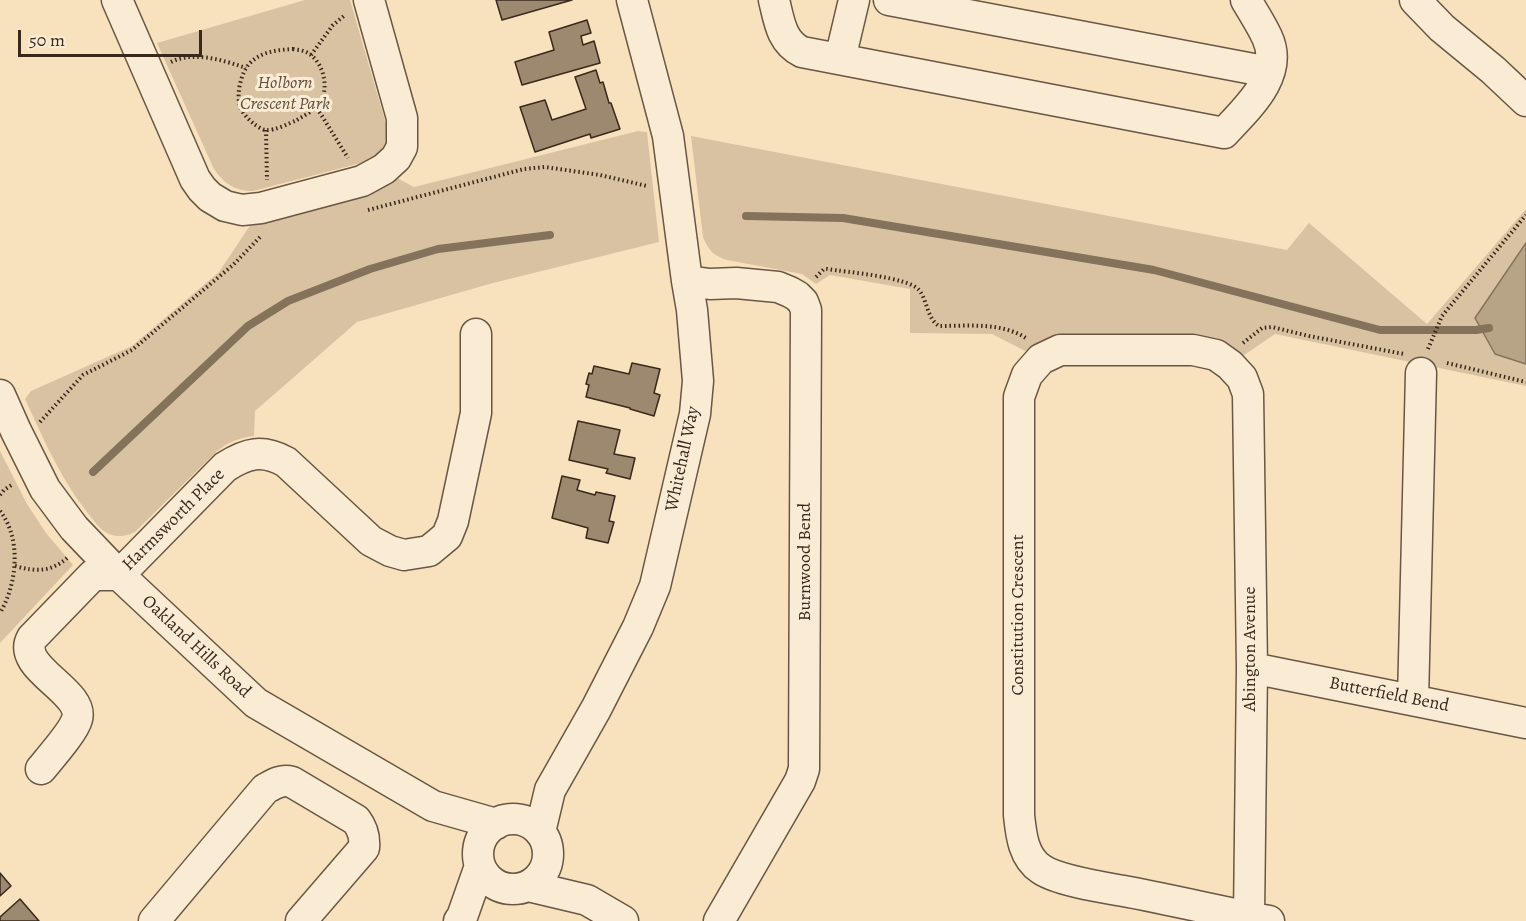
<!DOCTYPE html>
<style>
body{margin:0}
#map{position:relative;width:1526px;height:921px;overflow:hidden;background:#f8e2bd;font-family:Alegreya,serif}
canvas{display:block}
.scale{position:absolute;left:18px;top:30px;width:184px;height:27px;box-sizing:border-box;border:3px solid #3a281b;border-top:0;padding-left:8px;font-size:18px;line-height:21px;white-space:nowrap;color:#3a281b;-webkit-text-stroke:4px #faecd4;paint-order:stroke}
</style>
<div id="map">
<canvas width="1526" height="921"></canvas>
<div class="scale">50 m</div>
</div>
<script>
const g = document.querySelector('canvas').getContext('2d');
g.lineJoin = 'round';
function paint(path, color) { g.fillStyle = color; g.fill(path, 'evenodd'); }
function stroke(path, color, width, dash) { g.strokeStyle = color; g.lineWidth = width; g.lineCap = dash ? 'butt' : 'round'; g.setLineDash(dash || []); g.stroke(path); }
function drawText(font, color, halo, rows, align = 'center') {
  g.font = font + ' Alegreya,serif'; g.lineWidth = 6; g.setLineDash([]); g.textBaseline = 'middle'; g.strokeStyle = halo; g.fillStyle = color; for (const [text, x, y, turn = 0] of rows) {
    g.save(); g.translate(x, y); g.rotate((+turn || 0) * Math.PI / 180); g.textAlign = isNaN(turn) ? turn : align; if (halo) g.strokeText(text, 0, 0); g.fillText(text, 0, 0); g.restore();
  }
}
const green = new Path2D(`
 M305 0H350L388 131C387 150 381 154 365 162L253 191C235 191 224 184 214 169L157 43Z
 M638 131 647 132 659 242 493 283 357 322 255 411 254 436C239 438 228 442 216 452L135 532C125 537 113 538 104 531 99 528 95 522 91 517 62 482 44 440 25 399L31 391 132 346 219 272 253 221 380 188 397 178 414 187Z
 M691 136 1287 250 1309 223 1427 324 1526 209V243L1475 318 1495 354 1526 364V386L1275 334 1231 364 1041 359 992 334 910 333V289L830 275 816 284 802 274 727 260C714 256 708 250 703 237Z
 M0 451 27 504 46 533 73 565 0 643Z`);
const water = new Path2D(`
 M1526 243V364L1495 354 1475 318Z`);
const stream = new Path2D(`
 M746 216 843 218 1154 270 1380 330H1476L1489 328
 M93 472 248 326 288 301 370 269 438 249 550 235`);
const building = new Path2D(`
 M496 0H572L502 20Z
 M587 20 591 33 581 36 583 45 594 41 600 63 522 85 515 62 554 50 549 32Z
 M596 70 600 83 603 82 609 103H611L620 129 591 138 590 134 535 152 520 107 545 100 552 120 586 109 575 77Z
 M632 363 660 369 654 393 660 395 654 416 630 409V408L586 397 589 385 586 384 589 373 592 374 594 366 629 374Z
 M578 421 620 430 614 454 635 458 630 479 606 473 608 469 569 460Z
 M562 476 580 480 577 490 595 495 596 492 615 496 609 521 614 522 608 543 586 538 588 528 552 518Z
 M0 873 11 886 0 896Z
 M20 899 39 921H0V917Z`);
const path = new Path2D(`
 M293 49C297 50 302 50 306 52 321 59 328 81 323 96 319 109 308 113 297 120 290 123 274 131 266 130 262 130 257 126 254 124 249 120 242 113 240 106 236 94 241 72 250 63 262 51 278 50 293 49Z
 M311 55 333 25 345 15
 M171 62C194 51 223 60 246 68
 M317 108 348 158
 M266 130 267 180
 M368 210 524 169 545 167 600 175 647 186
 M816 277 824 269H827C846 272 908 277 919 290 928 301 926 317 939 326 968 326 1001 322 1026 338
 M1243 343 1262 328 1272 327 1309 336 1404 354
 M1428 349 1442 316 1526 215
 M1447 363 1526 382
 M40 422 83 375 132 350 233 265 262 235
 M0 495 4 490 13 484
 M0 511C22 539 17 584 0 613
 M15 566C36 572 51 572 67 558`);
const minor = new Path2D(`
 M117 0 195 179 202 189 210 197 225 206 242 210 261 208 362 181 384 169 396 158 402 147V118L369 0
 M774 0C779 20 781 42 802 52L1224 133C1247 108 1285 75 1267 37 1261 24 1253 12 1246 0
 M889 0 1269 72
 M1415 0 1442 28 1493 70 1526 101
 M840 59 854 0
 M687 281 710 284 736 283 778 287 790 292 797 296 803 302 806 310 804 769 800 781 719 921
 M0 395 16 431 45 489 74 528 119 575 256 703 433 806 496 824
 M1252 668 1526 723
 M1413 700 1421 373
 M41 769C50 758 74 731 77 719 85 691 15 668 32 638L93 575H119L225 467C247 453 262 449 286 462L371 541 390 551 404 555 429 551 447 536 453 521 476 413V334
 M478 854a35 35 0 1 1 70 0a35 35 0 1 1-70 0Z
 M540 832 550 790 596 709 638 627 655 586 695 414 698 381 692 310 687 281 668 136 632 0
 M528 886 587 900 623 921
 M154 921 265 789C274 784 281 779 292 782L356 820C363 829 365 837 364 848L301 921
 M459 921 462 917 480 866
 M1249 921V917L1252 668 1248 394 1242 378 1230 365 1216 355 1193 350H1060L1041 359 1027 375 1019 397V815C1021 834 1023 857 1041 869 1058 881 1107 888 1129 892 1176 901 1223 912 1269 921`);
const parkNames = [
 ["Holborn",285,84],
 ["Crescent Park",285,105]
];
const streetNames = [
 ["Whitehall Way",683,459,-78],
 ["Harmsworth Place",174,520,-45],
 ["Burnwood Bend",806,562,-90],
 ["Constitution Crescent",1019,615,-90],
 ["Oakland Hills Road",196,647,43],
 ["Abington Avenue",1251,649,-90],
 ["Butterfield Bend",1389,695,11]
];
paint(green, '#d8c2a1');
paint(water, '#b7a386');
stroke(water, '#85725b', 1.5);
stroke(stream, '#85725b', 8);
paint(building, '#9d896f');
stroke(building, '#3a281b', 1.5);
stroke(minor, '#6a5644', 33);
stroke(path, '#3a281b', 4, [1.5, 3]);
stroke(minor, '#faecd4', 30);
drawText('italic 18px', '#624e3c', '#faecd4', parkNames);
drawText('18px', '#3a281b', '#faecd4', streetNames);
</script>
